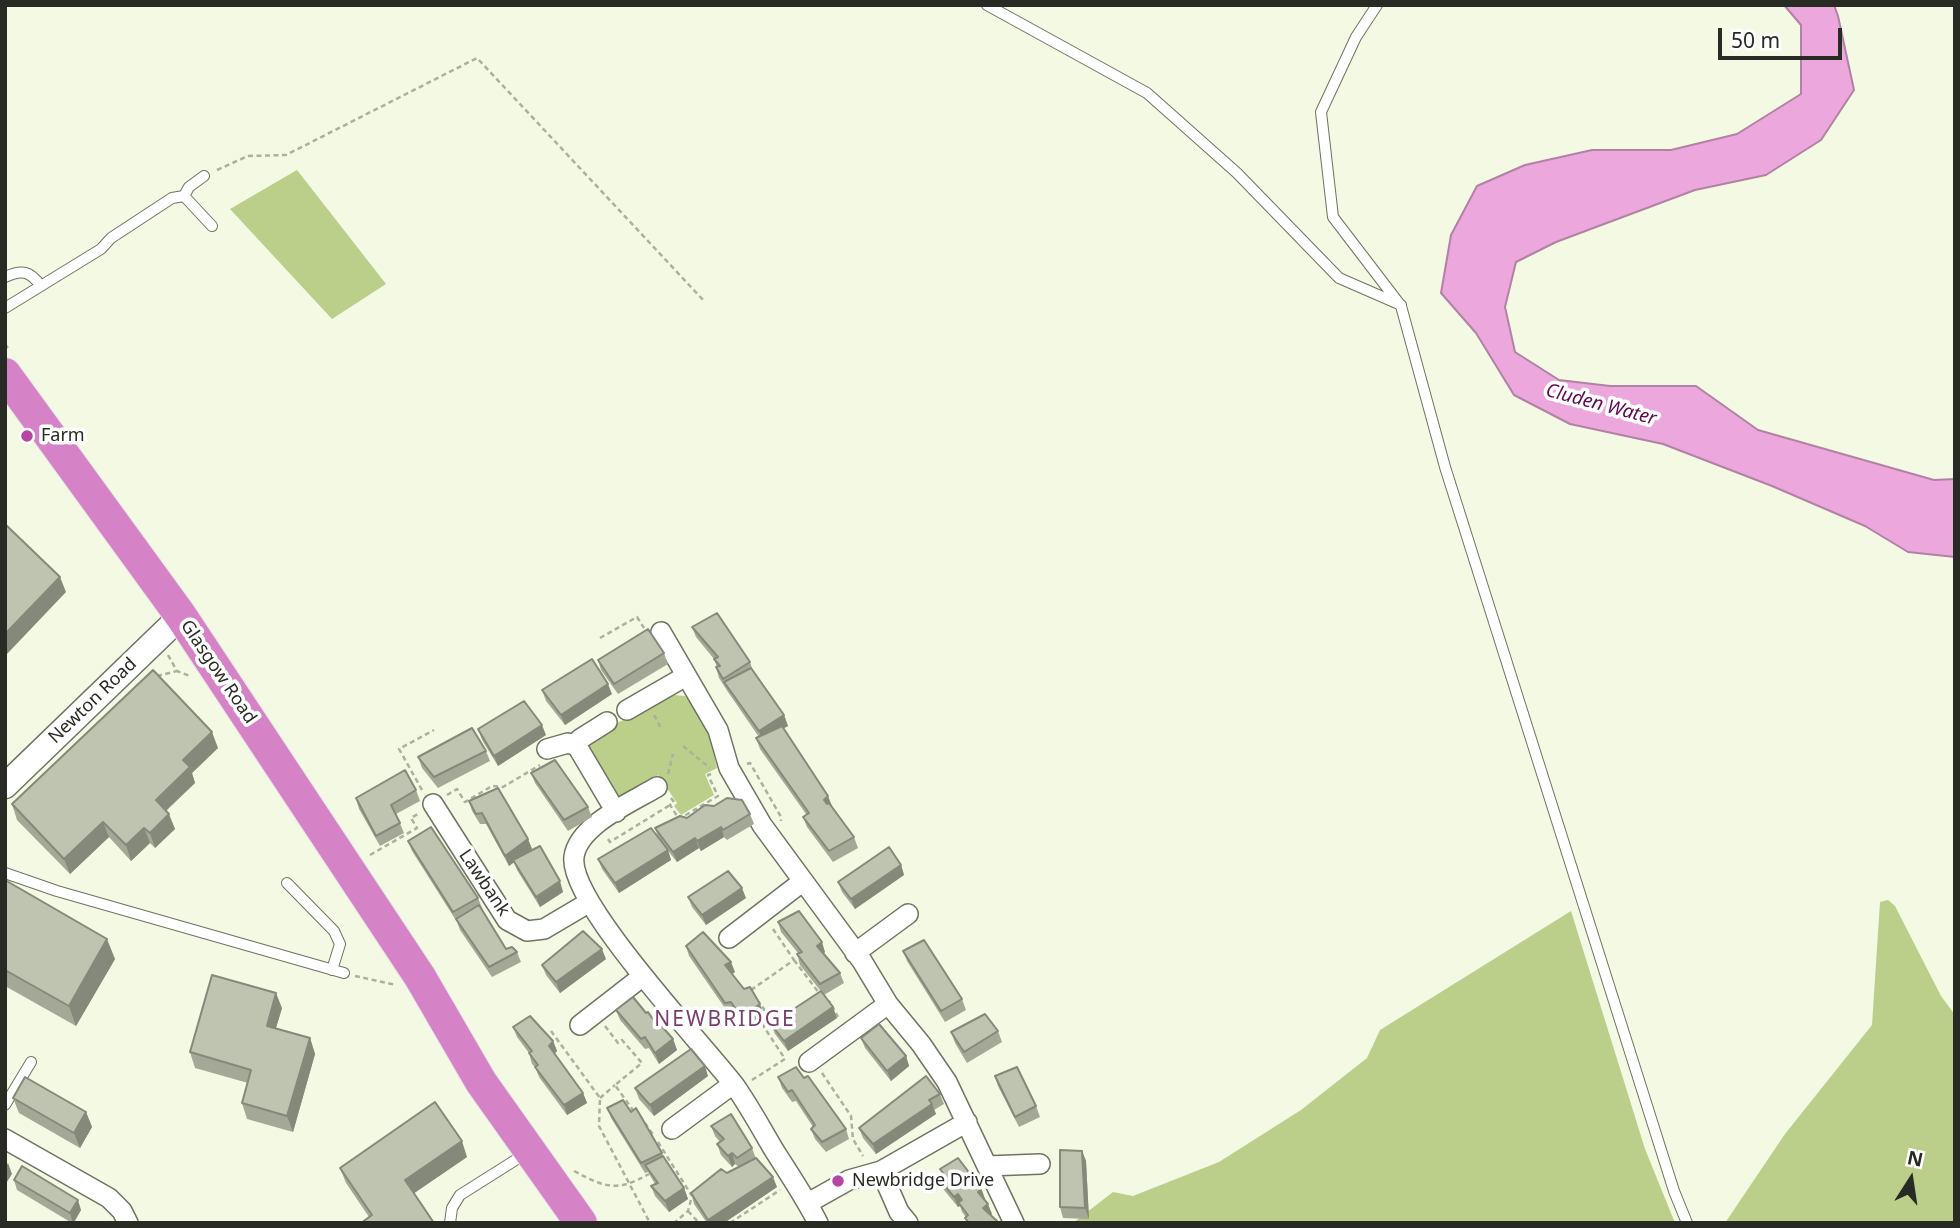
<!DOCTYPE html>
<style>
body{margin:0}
#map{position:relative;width:1960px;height:1228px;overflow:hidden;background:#f3f9e3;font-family:"Noto Sans",sans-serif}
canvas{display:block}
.frame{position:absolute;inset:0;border:7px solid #282b23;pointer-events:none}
.north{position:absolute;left:1876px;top:1144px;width:70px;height:70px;-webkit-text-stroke:5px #fff;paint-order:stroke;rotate:12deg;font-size:19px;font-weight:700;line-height:28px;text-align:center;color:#282b23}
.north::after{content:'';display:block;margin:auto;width:24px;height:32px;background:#282b23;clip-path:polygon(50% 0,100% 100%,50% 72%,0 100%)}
.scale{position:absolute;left:1718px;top:28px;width:124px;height:32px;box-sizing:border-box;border:4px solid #282b23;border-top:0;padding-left:9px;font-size:21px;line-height:24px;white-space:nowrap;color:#282b23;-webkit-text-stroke:5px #fff;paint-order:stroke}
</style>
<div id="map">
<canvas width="1960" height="1228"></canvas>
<div class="frame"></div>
<div class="north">N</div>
<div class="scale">50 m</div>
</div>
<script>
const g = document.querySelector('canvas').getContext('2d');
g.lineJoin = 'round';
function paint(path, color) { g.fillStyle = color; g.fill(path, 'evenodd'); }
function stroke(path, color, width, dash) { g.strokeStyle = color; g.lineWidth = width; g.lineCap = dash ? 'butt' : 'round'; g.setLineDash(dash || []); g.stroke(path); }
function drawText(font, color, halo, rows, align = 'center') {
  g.font = font + ' "Noto Sans",sans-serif'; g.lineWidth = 7; g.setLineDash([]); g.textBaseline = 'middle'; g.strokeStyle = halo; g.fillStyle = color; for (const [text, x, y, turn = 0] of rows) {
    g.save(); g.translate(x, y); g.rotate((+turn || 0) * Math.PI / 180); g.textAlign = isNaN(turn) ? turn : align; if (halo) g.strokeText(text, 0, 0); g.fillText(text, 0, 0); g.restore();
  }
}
const green = new Path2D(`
 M297 170 386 284 332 319 230 209Z
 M673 695 685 696C705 708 712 746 717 768L705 774 714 795 681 815 674 806 677 803 658 775C647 783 632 799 618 796L588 749 594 735 627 718 630 720Z
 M1888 900 1895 906 1941 996 1955 1015V1223H1725L1785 1134 1872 1025 1880 902Z
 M1571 911 1645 1149 1675 1223H1073L1113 1192 1133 1196 1219 1162 1301 1110 1367 1058 1380 1030Z`);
const water = new Path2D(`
 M1784 5H1834L1838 16 1854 90 1821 140 1766 175 1695 190 1556 242 1516 262 1505 307 1515 352 1559 380 1610 386H1696L1758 430 1934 480 1955 479V557L1908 552 1865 526 1772 486 1663 444 1570 424 1514 395 1476 333 1441 293 1451 235 1477 186 1525 165 1592 150H1671L1737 134 1801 94V25Z`);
const path = new Path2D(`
 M217 170 248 156 286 155 477 58 705 302
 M5 344 10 351
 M600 638 637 617 644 628
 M168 655 177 671 190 676
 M157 676 177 671
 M654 715 662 730
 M683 746 710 768
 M747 764 750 763 781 817V821
 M668 774 673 754
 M422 790 399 749 434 730
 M447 795 457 789 465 802 492 786 503 787 540 765
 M671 798 674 802 670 805 679 819 718 796 708 775 711 774
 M608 839 610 842 670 805
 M370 855 417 828 411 818 418 814
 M794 960 819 993
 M355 976 396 985
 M751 990 794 960 773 929
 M826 1000 830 1002 838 1017
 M605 1026 618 1043 622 1040 642 1063 615 1085 635 1113
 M551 1031 600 1098 599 1126 650 1223
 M822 1073 851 1116 853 1139 863 1156
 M752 1080 785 1059 764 1027V1009L756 999
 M600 1098 615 1085
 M640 1116 654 1136
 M658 1142 692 1196 688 1211 674 1223
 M574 1171C606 1188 617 1192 649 1174
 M688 1211 699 1223
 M730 1223 780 1190`);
const service = new Path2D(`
 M987 5 1147 93 1237 173 1339 278 1401 305
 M1377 5 1356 37 1321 112 1333 217 1401 306 1445 467 1674 1191 1687 1223
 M184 196 189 187 204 176
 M5 277C22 269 30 271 41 286
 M5 308 101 249 111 238 172 198 184 196 212 226
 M5 873 57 891 344 973
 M287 883 334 931 340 944 332 970
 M5 1105 31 1062
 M450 1223 452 1208 460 1195 525 1154`);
const minor = new Path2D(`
 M661 632 718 730 729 768 762 825 862 961 888 1004 921 1044 947 1082 1014 1223
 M627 710 686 676
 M577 746 616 812
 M547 749 568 743 577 746 580 739 607 722
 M657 787C632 802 578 825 574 857 568 902 703 1044 735 1086 749 1106 761 1128 774 1150 789 1174 805 1197 818 1223
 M433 804 507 920 527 931 544 929 588 903
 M729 938 802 882
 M855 953 908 914
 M580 1025 643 976
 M809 1062 888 1004
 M672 1129 733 1084
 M5 1139 109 1198 122 1211 128 1223
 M987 1166 1040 1164
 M881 1171 899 1212 908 1223
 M808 1203 849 1180 881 1171 967 1122`);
const tertiary = new Path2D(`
 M5 786 181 616`);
const trunk = new Path2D(`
 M5 374 181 616 420 977 481 1082 581 1223`);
const wall = new Path2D(`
 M692 627 750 662 753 671 784 715 788 726 783 728 831 806 854 837 858 848 833 862 807 827 803 817 806 814 760 749 756 738 759 737 728 692 719 678 716 667H717L714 659 696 637Z
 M664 653 668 664 618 694 601 670 598 660Z
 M542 690 612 694 565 725 546 701Z
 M478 729 546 735 498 766 482 740Z
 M218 748 192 773 195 783 166 811 175 829 155 848 150 843 131 861 109 837 70 874 17 820 12 804Z
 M486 751 490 761 438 788 422 768 418 757Z
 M531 773 588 807 592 817 568 831 535 783Z
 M416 790 420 801 396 814 404 833 380 846 359 809 356 798Z
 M469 801 528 839 532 849 527 852 563 892 540 907 517 870 514 862 509 866 486 824H480L472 811Z
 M750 814 754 824 727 840 724 837 701 851 699 848 677 862 668 851 671 860 619 893 602 869 598 859 658 837 655 828 687 818Z
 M408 841 478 898 482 908 481 909 506 949 517 952 521 962 492 977 460 930 457 922 412 851Z
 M901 865 904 875 855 909 842 892 838 882Z
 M5 880 115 959 76 1026 5 986Z
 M688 897 746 898 706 925 692 907Z
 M778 922 825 952 823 954 840 973 844 983 824 995 800 965 797 954 798 953 781 932Z
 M686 946 735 972 732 974 764 1015 745 1027 735 1013 729 1014 689 956Z
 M903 951 962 999 966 1010 945 1022 907 961Z
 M606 959 560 993 546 975 542 965Z
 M282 1008 276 1028 310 1038 315 1054 293 1132 247 1119 242 1103 248 1083 195 1068 190 1052Z
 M616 1010 646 1013 657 1025 673 1039 677 1050 659 1064 649 1048 645 1049 620 1020Z
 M837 1018 788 1051 775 1034 771 1024Z
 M513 1027 553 1041 557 1051 554 1054 583 1093 587 1103 567 1115 539 1077 535 1067 532 1064 529 1053 517 1037Z
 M998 1031 1002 1042 967 1063 955 1043 951 1032Z
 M861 1038 906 1056 909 1066 891 1081 865 1048Z
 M708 1076 654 1116 639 1099 635 1088Z
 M995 1076 1036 1106 1040 1117 1019 1127 998 1086Z
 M778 1077 804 1078 846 1129 849 1139 826 1152 815 1139 811 1129 813 1127 796 1101 792 1102 782 1088Z
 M940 1094 944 1104 934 1110 936 1114 876 1154 863 1138 859 1128Z
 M13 1098 86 1112 92 1127 80 1148 19 1113Z
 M607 1108 662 1153 664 1158 684 1188 688 1199 669 1212 655 1196 651 1186 655 1184 648 1172 645 1173 611 1118Z
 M711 1126 752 1148 756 1159 777 1187 724 1223H707L694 1204 691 1193 739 1167 735 1164 732 1167 721 1155 717 1144 720 1142 715 1136Z
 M1082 1151 1086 1161 1089 1219 1063 1218 1060 1207Z
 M467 1157 414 1193 369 1217 346 1183 340 1168Z
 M940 1169 981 1188 985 1199H984L992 1214 990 1215 997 1223H967L966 1217 962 1212 960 1206 958 1207 944 1190 940 1180 944 1178Z
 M14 1180 81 1210 74 1223H72L17 1190Z`);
const shadedWall = new Path2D(`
 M60 577 66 592 7 654 5 650V634Z
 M608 684 612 694 565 725 561 715Z
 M784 715 788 726 762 741 759 731Z
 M542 725 546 735 498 766 494 756Z
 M212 732 218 748 192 773 195 783 161 815 156 800 183 760Z
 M828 796 832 806 828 810 824 800Z
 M169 814 175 829 155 848 150 833Z
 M103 822 109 837 70 874 64 859Z
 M721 827 724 837 701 851 697 841Z
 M144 828 150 843 131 861 126 845Z
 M695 838 699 848 677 862 673 852Z
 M528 839 532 849 509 866 505 856Z
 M668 850 671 860 619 893 615 883Z
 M901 865 904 875 855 909 851 899Z
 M560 881 563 892 540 907 536 897Z
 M742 888 746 898 706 925 702 915Z
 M107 939 115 959 76 1026 69 1006Z
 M822 942 825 952 821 956 817 946Z
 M602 949 606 959 560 993 556 982Z
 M731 962 735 972 729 976 725 965Z
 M276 993 282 1008 272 1041 267 1026Z
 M760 1004 764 1015 745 1027 741 1017Z
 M833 1007 837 1018 788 1051 784 1041Z
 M310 1038 315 1054 293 1132 287 1116Z
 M673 1039 677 1050 659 1064 655 1053Z
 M553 1041 557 1051 552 1056 549 1046Z
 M906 1056 909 1066 891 1081 887 1071Z
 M705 1066 708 1076 654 1116 650 1105Z
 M583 1093 587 1103 567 1115 564 1105Z
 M932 1104 936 1114 876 1154 873 1144Z
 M86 1112 92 1127 80 1148 74 1133Z
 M462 1141 467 1157 410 1196 405 1180Z
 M1082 1151 1086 1161 1089 1219 1085 1208Z
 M732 1153 735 1164 732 1167 728 1156Z
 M8 1163 12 1174 5 1185V1168Z
 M773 1177 777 1187 724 1223H709L708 1220Z
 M684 1188 688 1199 669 1212 665 1201Z
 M981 1188 985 1199 981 1203 978 1192Z
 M958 1194 962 1204 958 1202 960 1206 958 1207 954 1197Z
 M78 1200 81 1210 73 1223 70 1213Z
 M988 1204 992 1214 987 1218 983 1208Z`);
const building = new Path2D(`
 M5 524 60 577 5 634Z
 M717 613 750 662 723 679 716 667 720 666 714 659 718 657 692 627Z
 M648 629 664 653 614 684 598 660Z
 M592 659 608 684 561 715 542 690Z
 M751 668 784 715 759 731 724 682Z
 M153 670 212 732 183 760 190 767 156 800 169 814 150 833 144 828 126 845 103 822 64 859 12 804Z
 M524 701 542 725 494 756 478 729Z
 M782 726 828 796 824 800 827 804 829 803 854 837 829 851 803 817 809 813 756 738Z
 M472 728 486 751 434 777 418 757Z
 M555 760 588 807 564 820 531 773Z
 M405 770 416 790 391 805 400 823 376 836 356 798Z
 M498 788 528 839 505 856 482 813 476 814 469 801Z
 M727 798 742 800 750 814 723 830 721 827 697 841 695 838 673 852 655 828 680 816 687 818 705 805 714 806Z
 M431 827 478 898 453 912 408 841Z
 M651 828 668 850 615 883 598 859Z
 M540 846 560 881 536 897 513 860Z
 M889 847 901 865 851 899 838 882Z
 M728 871 742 888 702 915 688 897Z
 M5 880 107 939 69 1006 5 970Z
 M479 905 506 949 512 947 517 952 489 967 456 919Z
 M799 911 822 942 817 946 840 973 820 984 797 954 802 952 778 922Z
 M583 931 602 949 556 982 542 965Z
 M703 932 731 962 725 965 744 989 750 987 760 1004 741 1017 731 1002 725 1003 686 946Z
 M924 940 962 999 941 1011 903 951Z
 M212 975 276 993 267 1026 310 1038 287 1116 242 1103 251 1070 190 1052Z
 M821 991 833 1007 784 1041 771 1024Z
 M633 997 646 1013 648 1012 657 1025 659 1023 673 1039 655 1053 645 1037 641 1039 616 1010Z
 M985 1014 998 1031 964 1052 951 1032Z
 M530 1016 553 1041 549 1046 583 1093 564 1105 535 1067 538 1065 529 1053 532 1051 513 1027Z
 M879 1024 906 1056 887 1071 861 1038Z
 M691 1049 705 1066 650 1105 635 1088Z
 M796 1067 804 1078 808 1076 846 1129 822 1142 811 1129 815 1125 792 1090 788 1092 778 1077Z
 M1017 1067 1036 1106 1015 1117 995 1076Z
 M926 1076 940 1094 929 1100 932 1104 873 1144 859 1128Z
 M25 1077 86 1112 74 1133 13 1098Z
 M623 1100 631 1112 636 1108 662 1153 641 1163 607 1108Z
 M435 1102 462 1141 405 1180 434 1223H361L372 1215 340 1168Z
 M731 1114 752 1148 737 1158 732 1153 728 1156 717 1144 724 1139 711 1126Z
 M1060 1150 1082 1151 1085 1208 1060 1207Z
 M663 1156 684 1188 665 1201 651 1186 658 1183 645 1165Z
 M756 1158 773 1177 708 1220 691 1193 721 1169 727 1173Z
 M958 1158 981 1188 978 1192 988 1204 983 1208 997 1221 995 1223H969L965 1218 968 1215 958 1202 962 1200 958 1194 954 1197 940 1180 946 1177 940 1169Z
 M22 1166 78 1200 70 1213 14 1180Z`);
const markers = [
 [27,436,7,"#b646a3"],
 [838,1181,7,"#b646a3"]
];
const poiNames = [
 ["Farm",41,436],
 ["Newbridge Drive",852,1181]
];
const streetNames = [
 ["Glasgow Road",218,672,56],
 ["Newton Road",93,701,-44],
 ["Lawbank",484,883,56]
];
const waterNames = [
 ["Cluden Water",1601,405,15]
];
const quarterNames = [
 ["NEWBRIDGE",725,1020]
];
paint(green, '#bbce8a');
paint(water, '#eca7dc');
stroke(water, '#b182a4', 2);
stroke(service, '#6e7460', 12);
stroke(minor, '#6e7460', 22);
stroke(tertiary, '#6e7460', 27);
stroke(trunk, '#e5e6e5', 34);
stroke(path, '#abb09f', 2.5, [5, 3.5]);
stroke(service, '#fff', 10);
stroke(minor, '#fff', 19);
stroke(tertiary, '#fff', 24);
stroke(trunk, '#d682c6', 32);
paint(wall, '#a3a996');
paint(shadedWall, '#85897a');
paint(building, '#bec4af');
stroke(building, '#85897a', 2);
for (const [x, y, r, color] of markers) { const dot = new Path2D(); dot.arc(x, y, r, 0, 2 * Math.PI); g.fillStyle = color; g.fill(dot); stroke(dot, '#fff', 2.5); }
drawText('18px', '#282b23', '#fff', poiNames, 'left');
drawText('18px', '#282b23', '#fff', streetNames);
drawText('italic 19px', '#5d0c52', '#fff', waterNames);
g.letterSpacing = '2px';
drawText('21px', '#783f6c', '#fff', quarterNames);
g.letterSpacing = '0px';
</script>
